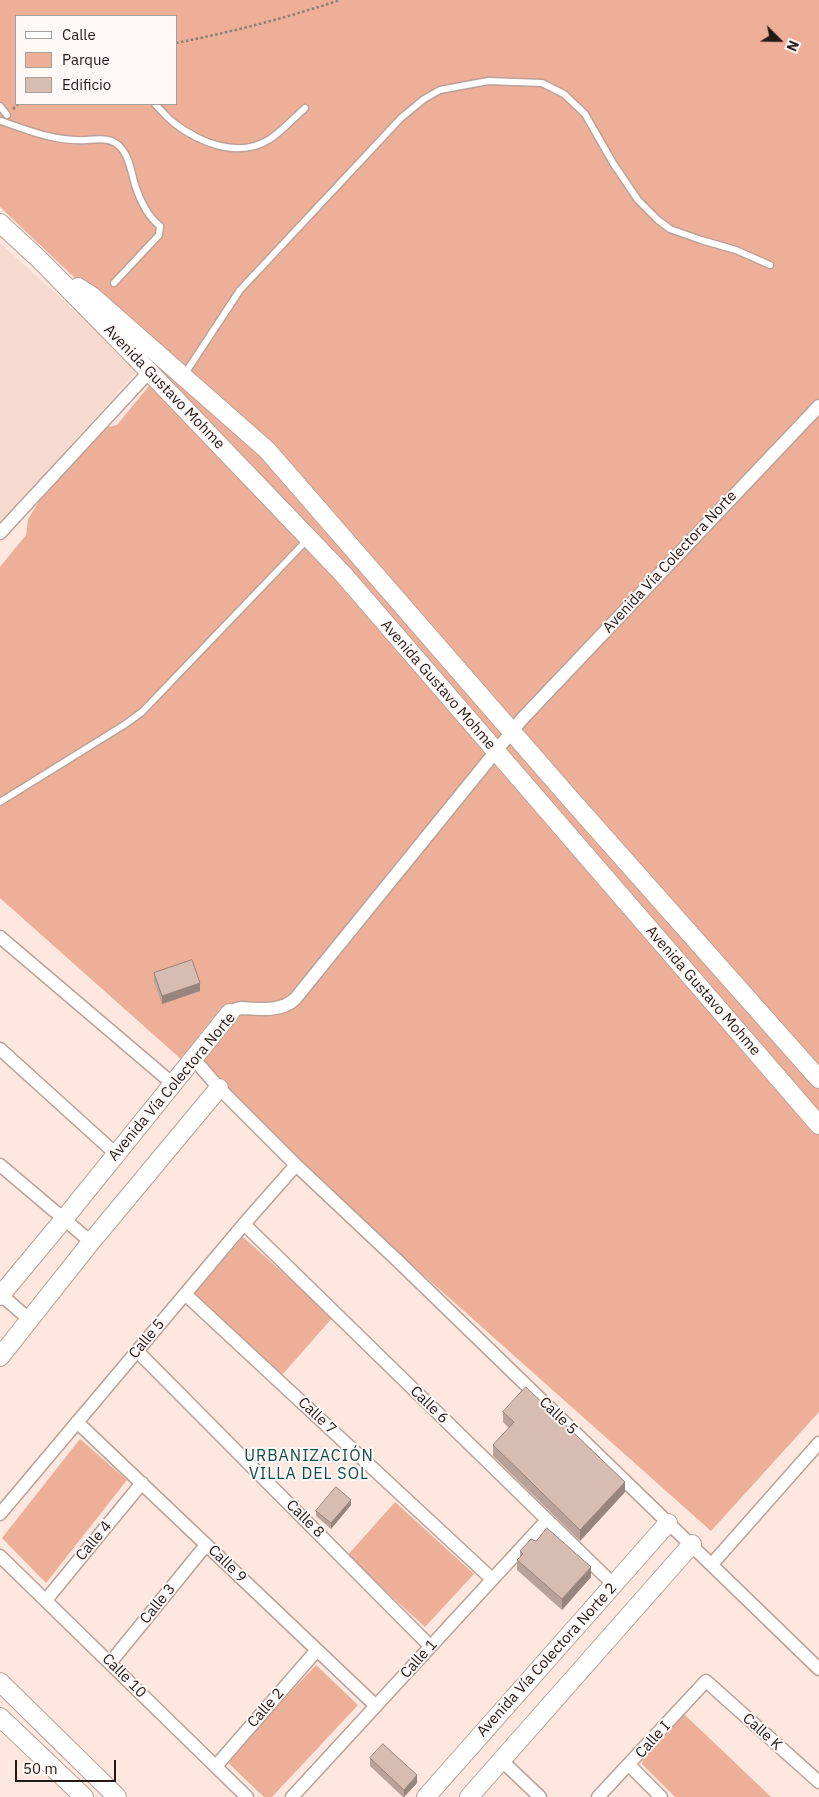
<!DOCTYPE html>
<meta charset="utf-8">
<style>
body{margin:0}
#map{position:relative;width:819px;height:1797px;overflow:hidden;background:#fde7de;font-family:"IBM Plex Sans",sans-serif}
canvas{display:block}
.legend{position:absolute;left:15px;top:15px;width:162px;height:90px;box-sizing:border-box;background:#fef8f6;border:1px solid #a69f9c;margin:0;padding:6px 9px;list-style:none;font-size:15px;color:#231915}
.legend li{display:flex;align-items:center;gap:10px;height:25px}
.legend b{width:25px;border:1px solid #a69f9c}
.north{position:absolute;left:754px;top:15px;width:50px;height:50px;-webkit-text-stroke:4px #fef8f6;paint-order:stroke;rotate:113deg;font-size:14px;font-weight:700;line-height:20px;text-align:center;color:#231915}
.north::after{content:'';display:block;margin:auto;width:18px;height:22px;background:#231915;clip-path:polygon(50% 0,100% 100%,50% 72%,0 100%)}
.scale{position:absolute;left:15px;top:1760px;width:101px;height:22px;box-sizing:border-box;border:2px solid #231915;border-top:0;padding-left:6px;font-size:15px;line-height:18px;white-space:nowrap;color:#231915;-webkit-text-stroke:4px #fef8f6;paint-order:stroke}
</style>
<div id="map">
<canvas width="819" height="1797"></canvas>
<ul class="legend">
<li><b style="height:6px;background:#fff"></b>Calle</li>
<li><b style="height:14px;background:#eeaf98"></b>Parque</li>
<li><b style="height:14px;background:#d7bcb2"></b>Edificio</li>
</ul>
<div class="north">N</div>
<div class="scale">50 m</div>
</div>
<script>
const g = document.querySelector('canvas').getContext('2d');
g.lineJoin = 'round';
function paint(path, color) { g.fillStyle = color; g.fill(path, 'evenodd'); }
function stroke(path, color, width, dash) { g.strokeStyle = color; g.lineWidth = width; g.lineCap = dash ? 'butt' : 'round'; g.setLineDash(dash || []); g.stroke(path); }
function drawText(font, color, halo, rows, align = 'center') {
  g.font = font + ' "IBM Plex Sans",sans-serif'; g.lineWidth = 4; g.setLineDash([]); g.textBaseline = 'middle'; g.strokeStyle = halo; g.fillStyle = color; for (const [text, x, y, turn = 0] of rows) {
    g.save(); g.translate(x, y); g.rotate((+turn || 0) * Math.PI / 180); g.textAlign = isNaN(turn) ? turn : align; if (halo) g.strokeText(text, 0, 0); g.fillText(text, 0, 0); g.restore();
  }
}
const built = new Path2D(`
 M0 243 139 369 0 524Z`);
const green = new Path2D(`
 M0 0H819V1412L711 1531 0 898V567L26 535 28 519 50 484 102 428 117 425 157 376 155 354 0 207ZM16 16H176V104H16Z
 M243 1237 333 1317 282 1375 192 1295Z
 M80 1439 127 1480 46 1583 2 1538Z
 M395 1502 474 1574 425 1627 347 1556Z
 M316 1665 358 1705 272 1797H264L226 1761Z
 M684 1714 771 1797H675L642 1764 643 1758Z`);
const path = new Path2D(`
 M176 43C232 32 286 18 340 0
 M13 109 18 104`);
const lane = new Path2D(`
 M155 104C161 110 167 118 174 123 200 143 239 159 270 139 282 131 294 118 305 108
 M0 106 7 115
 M1 121C29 131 57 142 87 140 99 139 113 137 122 149 130 159 131 172 135 185 140 200 147 216 160 226L159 235 114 283
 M184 375 240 290 401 118 424 99 440 90 488 81 542 83 564 94 585 114 613 163 638 200 658 220 670 229 701 240 736 250 770 265
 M0 802 124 725 142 712 308 539`);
const street = new Path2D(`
 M0 533 149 372
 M0 937 173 1084
 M230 1013 237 1009 242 1008C261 1009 281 1012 295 999L522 719 819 406
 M0 1049 116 1154
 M194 1059 219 1088 296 1165 398 1261 819 1669
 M0 1165 91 1242
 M244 1224 614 1585
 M0 1294 30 1320
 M185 1294 492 1579
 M137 1351 430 1646
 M77 1422 376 1706
 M0 1514 244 1224 296 1165
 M0 1556 247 1797
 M712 1564 819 1443
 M46 1600 142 1483
 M110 1663 206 1545
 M501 1760 540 1797
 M629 1765 661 1797
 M216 1766 317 1650
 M292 1797 547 1520
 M598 1797 706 1681 819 1782`);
const secondary = new Path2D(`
 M0 223 41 261 137 359 343 574 819 1125
 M78 287 92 296 267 450 567 795 819 1079
 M0 1296 64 1219 230 1013
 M0 1357 91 1242 219 1088
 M0 1682 117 1797
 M0 1717 84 1797
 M426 1797 668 1523
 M469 1797 692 1544`);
const wall = new Path2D(`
 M154 973 200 991 162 1004 154 981Z
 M503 1412 625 1492 580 1541 493 1456V1445L509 1428 503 1422Z
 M351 1505 331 1529 316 1516V1511Z
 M520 1551 591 1577 562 1610 517 1570V1560L520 1557Z
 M370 1758 417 1783 404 1797H403L370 1766Z`);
const shadedWall = new Path2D(`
 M200 983V991L162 1004V996Z
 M625 1482V1492L580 1541V1530Z
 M351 1500V1505L331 1529V1523Z
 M591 1567V1577L562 1610V1599Z
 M417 1775V1783L404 1797V1790Z`);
const building = new Path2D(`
 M192 960 200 983 162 996 154 973Z
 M526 1387 625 1482 580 1530 493 1445 514 1422 503 1412Z
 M336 1487 351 1500 331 1523 316 1511Z
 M547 1528 591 1567 562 1599 517 1560 523 1554 520 1551 531 1539 536 1541Z
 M383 1744 417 1775 404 1790 370 1758Z`);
const streetNames = [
 ["Avenida Gustavo Mohme",164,387,46],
 ["Avenida Vía Colectora Norte",670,562,-47],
 ["Avenida Gustavo Mohme",438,685,49],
 ["Avenida Gustavo Mohme",703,991,49],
 ["Avenida Vía Colectora Norte",172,1087,-50],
 ["Calle 5",147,1339,-50],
 ["Calle 6",429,1405,44],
 ["Calle 7",317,1416,43],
 ["Calle 5",558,1416,44],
 ["Calle 8",305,1519,45],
 ["Calle 4",94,1541,-50],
 ["Calle 9",227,1564,44],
 ["Calle 3",158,1604,-51],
 ["Calle 1",419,1659,-48],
 ["Avenida Vía Colectora Norte 2",547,1660,-48],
 ["Calle 10",124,1676,45],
 ["Calle 2",266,1708,-49],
 ["Calle K",762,1732,42],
 ["Calle I",653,1740,-48]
];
const neighbourhoodNames = [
 ["URBANIZACIÓN",309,1456],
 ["VILLA DEL SOL",309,1474]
];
paint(built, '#f7dacf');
paint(green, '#eeaf98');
stroke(lane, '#bba197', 9);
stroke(street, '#bba197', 15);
stroke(secondary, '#bba197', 20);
stroke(path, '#8c7d76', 2.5, [2.5, 2.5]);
stroke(lane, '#fff', 6);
stroke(street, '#fff', 12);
stroke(secondary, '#fff', 18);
paint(wall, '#b9a299');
paint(shadedWall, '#96847d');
paint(building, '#d7bcb2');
stroke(building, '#96847d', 1);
drawText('15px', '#231915', '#fef8f6', streetNames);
g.letterSpacing = '1px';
drawText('16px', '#0d4d4d', '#fef8f6', neighbourhoodNames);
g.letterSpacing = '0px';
</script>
